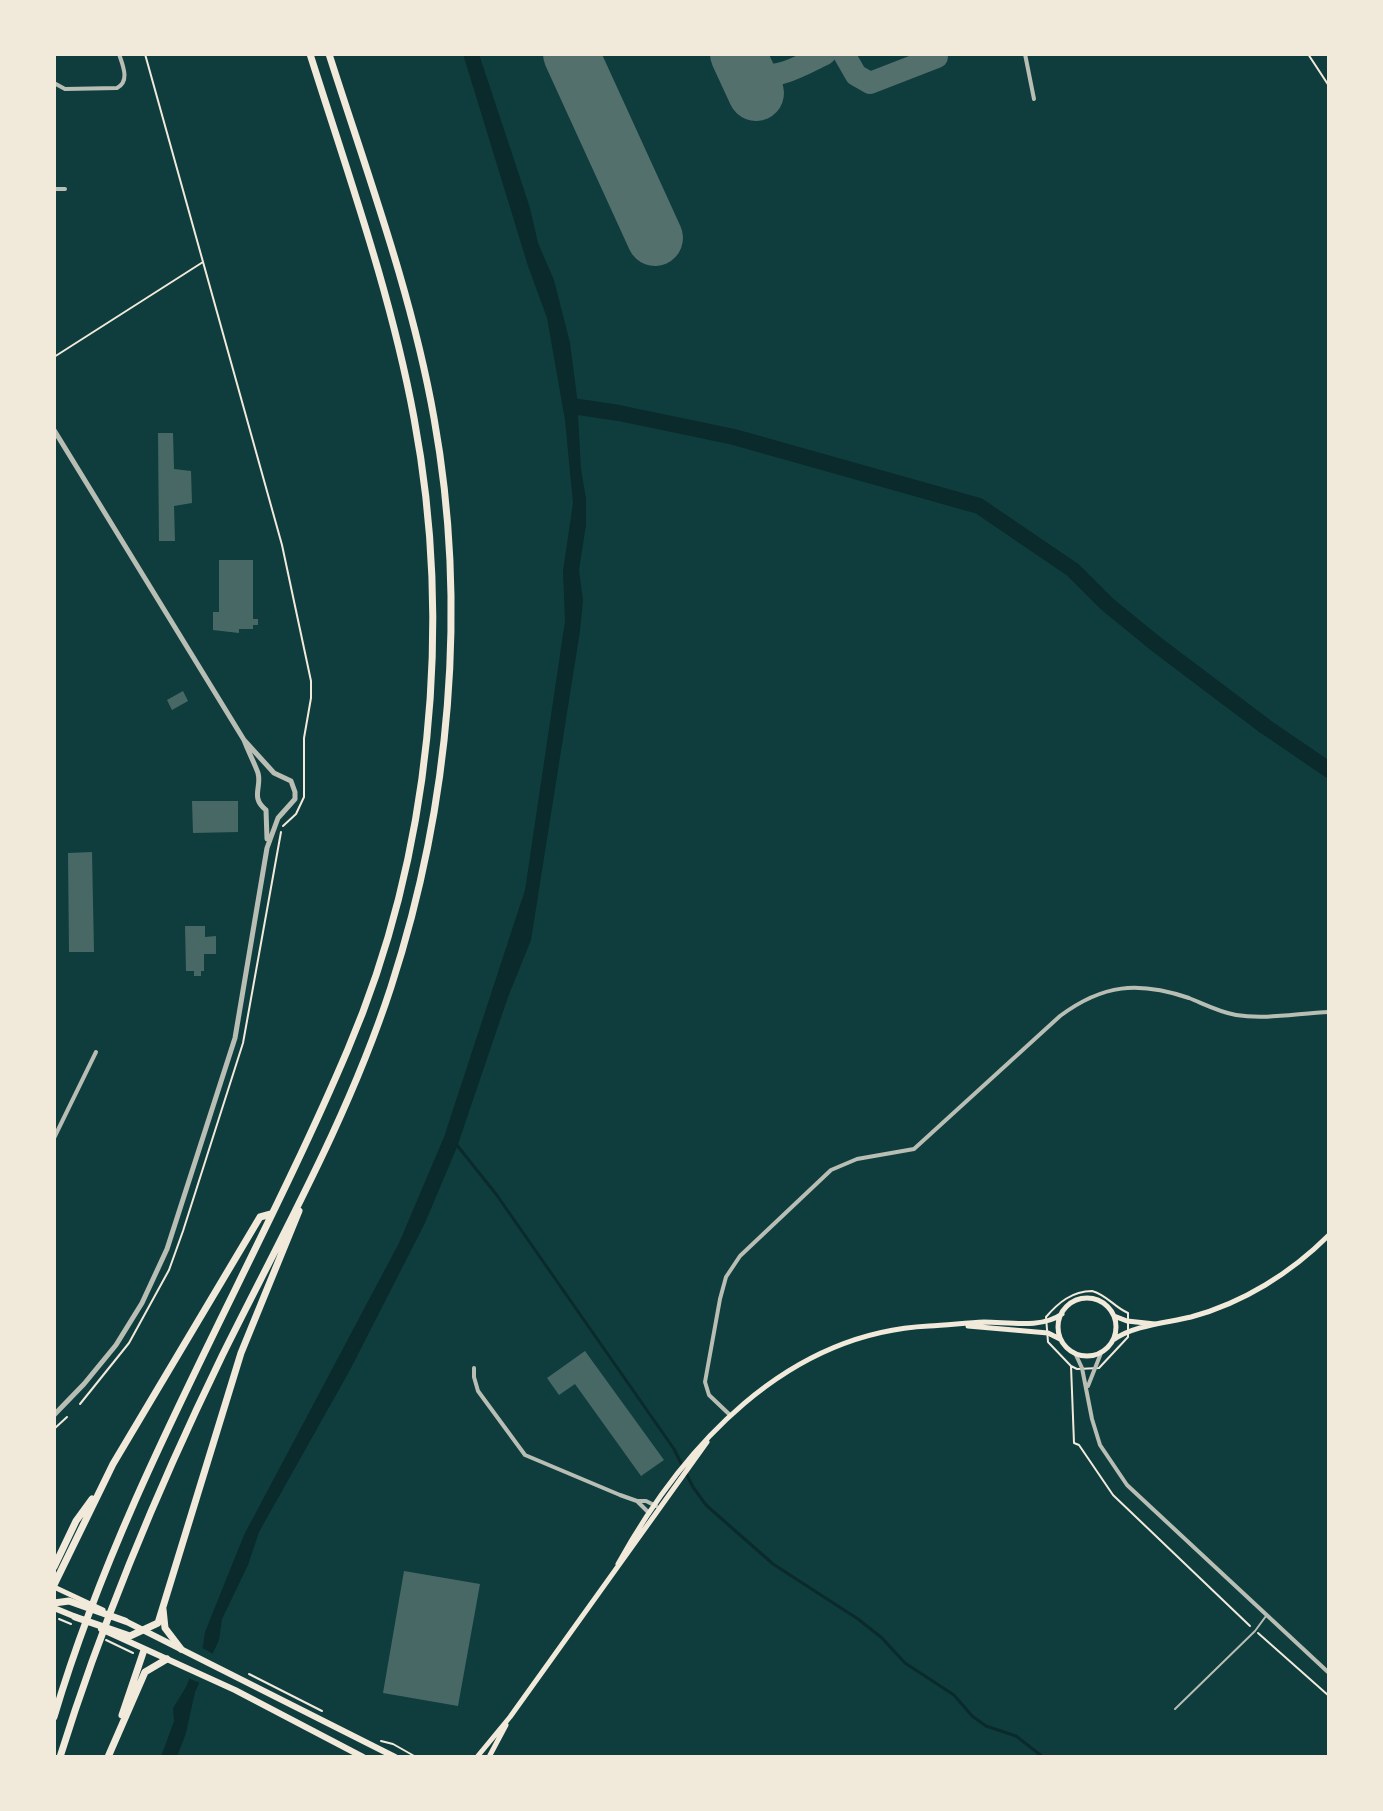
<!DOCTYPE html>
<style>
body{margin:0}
#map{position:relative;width:1383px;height:1811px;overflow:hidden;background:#0f3d3e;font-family:Overpass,sans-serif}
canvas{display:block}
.frame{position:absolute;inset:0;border:56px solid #f1e9da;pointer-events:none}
</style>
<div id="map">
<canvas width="1383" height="1811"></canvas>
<div class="frame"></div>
</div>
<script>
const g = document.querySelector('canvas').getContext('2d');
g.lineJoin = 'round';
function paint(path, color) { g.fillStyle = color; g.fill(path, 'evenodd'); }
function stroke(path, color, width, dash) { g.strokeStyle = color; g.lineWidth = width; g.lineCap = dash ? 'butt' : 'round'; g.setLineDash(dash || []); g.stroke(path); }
const water = new Path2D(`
 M463 54H479L530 208 538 243 554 280 570 343 577 397 581 469 586 499V525L579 570 583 600 580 631 531 940 508 997 457 1147 425 1223 350 1370 259 1532 248 1565 222 1619 219 1640 195 1692 186 1733 177 1757H161L174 1721 173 1708 186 1687 203 1646 205 1632 244 1535 399 1243 444 1137 525 890 565 621 563 571 573 503 565 420 547 318 528 266Z`);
const pier = new Path2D(`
 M199 1646 215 1655 202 1684 186 1677Z`);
const stream = new Path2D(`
 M456 1144 496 1194 674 1449 693 1487 706 1505 773 1564 858 1619 882 1638 905 1663 954 1695 972 1716 986 1726 1016 1736 1043 1757`);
const river = new Path2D(`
 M572 406 619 413 734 437 979 506 1073 570 1107 604 1156 644 1266 727 1329 770`);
const taxiway = new Path2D(`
 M844 54 856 75 870 83 937 57
 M743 66C770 87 799 66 825 54`);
const runway = new Path2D(`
 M571 54 655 238
 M738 54 756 93`);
const building = new Path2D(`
 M158 433H173L174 469 191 471 192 503 174 506 175 541H159Z
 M219 560H253V619H258V625H253V629H239V633L213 630V612H219Z
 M183 691 188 701 172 710 167 700Z
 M192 801H238V832L193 833Z
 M92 852 94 952H69L68 853Z
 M185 926H205V937L216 936V954H204V971H201V976H194V971H186Z
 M585 1351 664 1460 641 1476 575 1384 559 1395 547 1378Z
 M404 1571 480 1584 458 1706 383 1693Z`);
const path = new Path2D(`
 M145 54 282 545 311 681V698L304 738V797L296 814 283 826
 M1308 54 1329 86
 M54 357 203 262
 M1092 1291C1107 1295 1114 1307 1128 1313V1337L1099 1368 1077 1369 1071 1366 1048 1342 1046 1317C1058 1303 1072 1291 1092 1291Z
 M1071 1366 1074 1443 1079 1445 1113 1495 1250 1626
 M80 1404 129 1343 169 1270 183 1231 243 1043 281 832
 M54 1429 67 1417
 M59 1619 71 1624
 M1258 1633 1329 1696
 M106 1640 133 1653
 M249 1674 322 1711
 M381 1741 393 1744 416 1757`);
const service = new Path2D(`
 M1175 1709 1255 1631 1266 1616`);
const minor = new Path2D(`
 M1025 54 1034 99
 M54 83 65 89 117 88C130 81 123 66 119 54
 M54 189H65
 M54 1138 96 1052
 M1075 1353 1082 1368 1092 1419 1100 1445 1127 1485 1329 1673
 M474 1368V1377L478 1391 525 1455 620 1495 637 1501H646L656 1506
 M1088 1386 1101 1353
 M730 1415 709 1395 705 1382 720 1299 726 1277 740 1256 831 1170 857 1159 914 1149 1060 1016C1103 984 1138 981 1189 998 1204 1004 1219 1012 1236 1015 1266 1020 1299 1013 1329 1012
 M637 1501 649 1513`);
const tertiary = new Path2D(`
 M54 430 244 740C248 751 254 762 258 773 262 788 250 797 266 810L267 839
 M54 1415 84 1384 116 1345 142 1303 167 1249 235 1038 267 848 278 818 295 799V792L291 781 274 773 244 740`);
const secondary = new Path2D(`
 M1058 1327a29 29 0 1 1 58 0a29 29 0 1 1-58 0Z
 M1114 1316 1127 1321 1155 1324
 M968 1326 1048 1333 1060 1339
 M1113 1340C1134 1325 1166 1323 1191 1317 1243 1303 1291 1273 1329 1235
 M618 1564C683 1446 786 1333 929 1326 947 1325 966 1323 984 1322 1008 1322 1041 1329 1062 1314
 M54 1587 103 1610
 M477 1757 510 1717 707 1442
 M489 1757 506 1725`);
const primary = new Path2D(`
 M54 1608 76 1617
 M125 1621 395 1757
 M101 1629 235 1690 363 1757`);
const motorway = new Path2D(`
 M54 1567 76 1521 92 1499
 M54 1585 113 1464 260 1217 271 1214
 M54 1603 69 1601 125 1621
 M163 1609 165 1628 181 1649
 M75 1617 130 1636 158 1623 241 1353 299 1211
 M122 1715 144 1650
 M54 1717C124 1482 253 1273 348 1049 431 854 453 626 414 418 391 294 348 174 310 54
 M60 1757C103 1619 159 1486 222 1356 282 1235 349 1116 391 987 450 805 468 607 434 418 412 294 367 173 329 54
 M108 1757 145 1672 167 1659`);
paint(water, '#0a2a2b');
paint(pier, '#0f3d3e');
stroke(stream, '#0a2a2b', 3);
stroke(river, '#0a2a2b', 16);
stroke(taxiway, '#53706d', 22);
stroke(runway, '#53706d', 56);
paint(building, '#486865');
stroke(path, '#f1e9da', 2);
stroke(service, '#b8beb3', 2);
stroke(minor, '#b8beb3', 4);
stroke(tertiary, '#b8beb3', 5);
stroke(secondary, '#f1e9da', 5);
stroke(primary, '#f1e9da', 6);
stroke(motorway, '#f1e9da', 7);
</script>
